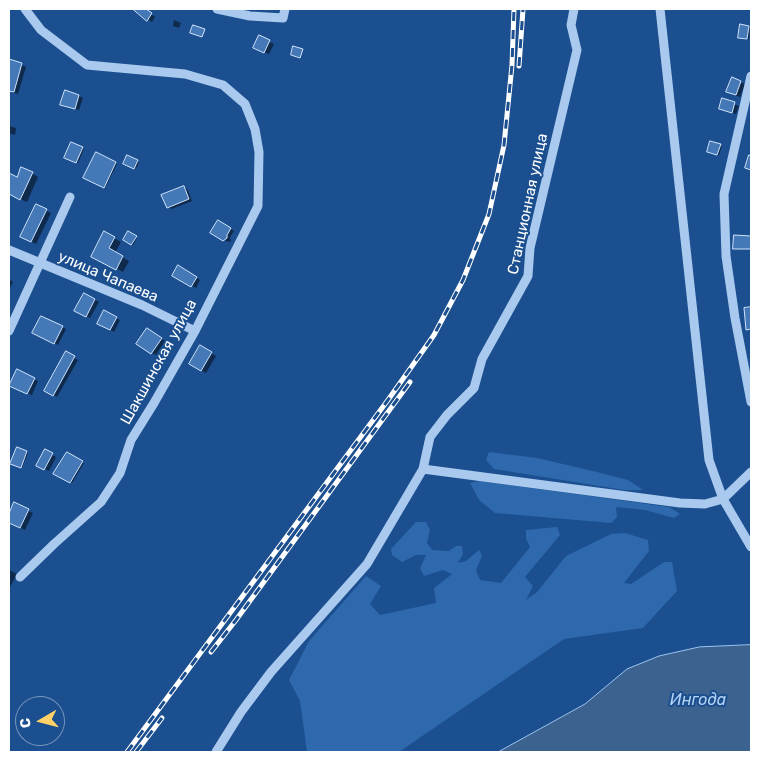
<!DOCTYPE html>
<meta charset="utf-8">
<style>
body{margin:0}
#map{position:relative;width:760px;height:761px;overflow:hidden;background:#1b4f8f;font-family:Rubik,sans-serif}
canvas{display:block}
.frame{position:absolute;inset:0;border:10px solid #fff;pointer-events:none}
.north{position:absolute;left:15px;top:696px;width:50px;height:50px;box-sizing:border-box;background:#1b4f8f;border:1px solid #7695bc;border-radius:50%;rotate:262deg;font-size:14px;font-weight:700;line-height:20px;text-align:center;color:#fff}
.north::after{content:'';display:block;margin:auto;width:18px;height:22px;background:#ffd166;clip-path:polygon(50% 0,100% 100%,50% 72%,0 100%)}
</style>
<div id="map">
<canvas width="760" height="761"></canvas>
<div class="frame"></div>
<div class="north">С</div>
</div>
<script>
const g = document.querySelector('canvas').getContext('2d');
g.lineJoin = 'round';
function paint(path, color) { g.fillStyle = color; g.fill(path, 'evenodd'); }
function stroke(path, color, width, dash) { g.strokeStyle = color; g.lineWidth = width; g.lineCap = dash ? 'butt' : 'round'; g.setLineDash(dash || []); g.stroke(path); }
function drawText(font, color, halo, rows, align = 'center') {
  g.font = font + ' Rubik,sans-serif'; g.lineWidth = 4; g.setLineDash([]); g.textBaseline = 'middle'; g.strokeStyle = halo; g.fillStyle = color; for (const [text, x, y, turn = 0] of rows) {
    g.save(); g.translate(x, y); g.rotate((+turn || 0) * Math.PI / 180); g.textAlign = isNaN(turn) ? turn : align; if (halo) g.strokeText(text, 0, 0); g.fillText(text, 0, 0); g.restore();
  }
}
const green = new Path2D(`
 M489 452 537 458 597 472 628 480 643 490H624L494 469 486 460Z
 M480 481 669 507 680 514 674 518 645 510 616 507 617 517 611 523 495 513 479 500 470 483Z
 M416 522H426L430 530 427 543 432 550 449 551 456 546H462L463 554 458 563 466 561 479 550 482 556 476 570 480 580 501 583 530 547 526 539V530L557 527 560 535 525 577 533 586 526 600 537 592 566 556 611 534 625 533 648 540 649 551 624 583 631 584 664 562H672L677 591 643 628 564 639 399 752H307L300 701 289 680 309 641 366 576 381 586 370 604 380 615 436 603 434 588 452 574 443 570 424 576 420 568 426 555H416L402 562 392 555 391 549Z`);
const water = new Path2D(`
 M751 645V752H498L585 704 627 669 659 656 699 647Z`);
const shadow = new Path2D(`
 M134 9H144L155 17 152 22Z
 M174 20 181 23 179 28 173 26Z
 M749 27 750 28 749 39 741 38Z
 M259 37 274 44 269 54 259 50Z
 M9 60 26 67 18 94 9 91Z
 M733 79 745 84 740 97 732 94Z
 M79 96 83 98 79 110 66 106Z
 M723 100 739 106 736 114 725 110Z
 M9 126 16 128 15 135 9 133Z
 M71 143 84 149 78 163 65 157Z
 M720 145 722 146 719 155 710 152Z
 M97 154 117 164 105 188 85 177Z
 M128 157 139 162 136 169 125 164Z
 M32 173 38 177 27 202 9 194V175L17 178Z
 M184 187 188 190 192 201 172 209 168 207Z
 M37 206 51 213 36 244 22 237Z
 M218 222 234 231 230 237 231 241 228 242 212 232Z
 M105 233 121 242 115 253 129 261 123 272 93 256Z
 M129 233 137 238 133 245 125 239Z
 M178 267 200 280 196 288 173 275Z
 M9 279 13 282 10 288H9Z
 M85 294 99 302 90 318 76 311Z
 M104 312 120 320 114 332 99 323Z
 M62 327 66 329 58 345 38 335Z
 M147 330 165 341 156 355 152 353Z
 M200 347 216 356 206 373 191 364Z
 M67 353 78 360 57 397 45 390Z
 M34 379 38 381 32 395 15 387Z
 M18 448 28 453 22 468 12 464Z
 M45 451 56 457 49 471 38 465Z
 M67 453 84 463 72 483 55 473Z
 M15 504 33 513 25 530 9 522V517Z
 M9 570 17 574 10 587 9 586Z`);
const building = new Path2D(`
 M133 9H146L152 13 147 21Z
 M740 24 749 26 747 39 738 38Z
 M193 25 205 29 202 37 190 33Z
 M259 35 270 40 264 53 253 48Z
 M293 46 303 49 300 58 291 55Z
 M9 59 22 63 14 92 9 91Z
 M732 77 741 81 736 95 726 92Z
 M65 90 79 95 75 109 60 105Z
 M722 98 735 102 732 113 719 109Z
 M710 141 721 144 717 155 707 152Z
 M71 142 83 147 76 163 64 158Z
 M96 152 116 162 104 188 83 178Z
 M127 155 138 160 134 169 123 164Z
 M749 155 751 156V170L745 168Z
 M21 167 33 172 20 200 9 194V173L17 177Z
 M184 186 189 199 167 208 161 195Z
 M36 204 47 209 31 242 20 237Z
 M218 220 231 228 227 235V238L223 241 210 233Z
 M104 231 115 237 109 248 123 256 116 270 91 257Z
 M128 231 137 236 131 245 123 240Z
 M734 235 751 236V249H733Z
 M178 265 197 277 191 287 172 276Z
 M84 293 95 299 86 317 74 311Z
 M751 307V329L746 330 744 308Z
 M104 310 117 317 110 330 97 324Z
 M41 316 63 326 54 344 32 333Z
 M147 328 162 338 151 354 136 344Z
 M200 345 212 352 201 371 189 364Z
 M66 351 75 356 53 396 44 391Z
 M17 369 35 378 27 394 9 386Z
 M17 447 27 451 21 468 10 464Z
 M45 449 53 453 44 470 36 466Z
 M67 452 83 461 70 483 53 474Z
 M14 502 29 509 20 528 9 523V514Z`);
const minor = new Path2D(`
 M217 9 250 16 283 18 285 9
 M660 9 709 460 723 499 751 547
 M751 76 724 194 726 256 735 318 751 402
 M9 250 142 305 195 331
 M9 331 70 197
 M423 469 430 437 447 415 474 388 482 359 528 276 530 248 577 50 571 25 574 9
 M20 577 54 544 101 502 120 473 131 440 154 403 195 331 258 206 259 152 255 129 245 104 223 85 185 74 87 65 41 30 25 9
 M216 752 241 712 271 672 367 564 423 469 680 503 705 504 723 499 751 472`);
const rail = new Path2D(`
 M519 66 523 9
 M211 652 236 620 410 382
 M127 752 388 400 434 335 463 280 489 214 504 145 512 65 514 9
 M136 752 162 718`);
const streetNames = [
 ["Станционная улица",528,204,-78],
 ["улица Чапаева",108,277,23],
 ["Шакшинская улица",159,362,-61]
];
const waterNames = [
 ["Ингода",698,700]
];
paint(green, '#2e69ad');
paint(water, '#3c6290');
stroke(water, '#9cc4f0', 1);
paint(shadow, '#0007');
paint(building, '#4478b7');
stroke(building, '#cfe3fa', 1);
stroke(minor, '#a9c9ee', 9);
stroke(rail, '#fff', 5);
stroke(rail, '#1b4f8f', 3, [9]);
drawText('15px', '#fff', '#1b4f8f', streetNames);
drawText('italic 16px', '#b5d3f5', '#1b4f8f', waterNames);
</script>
